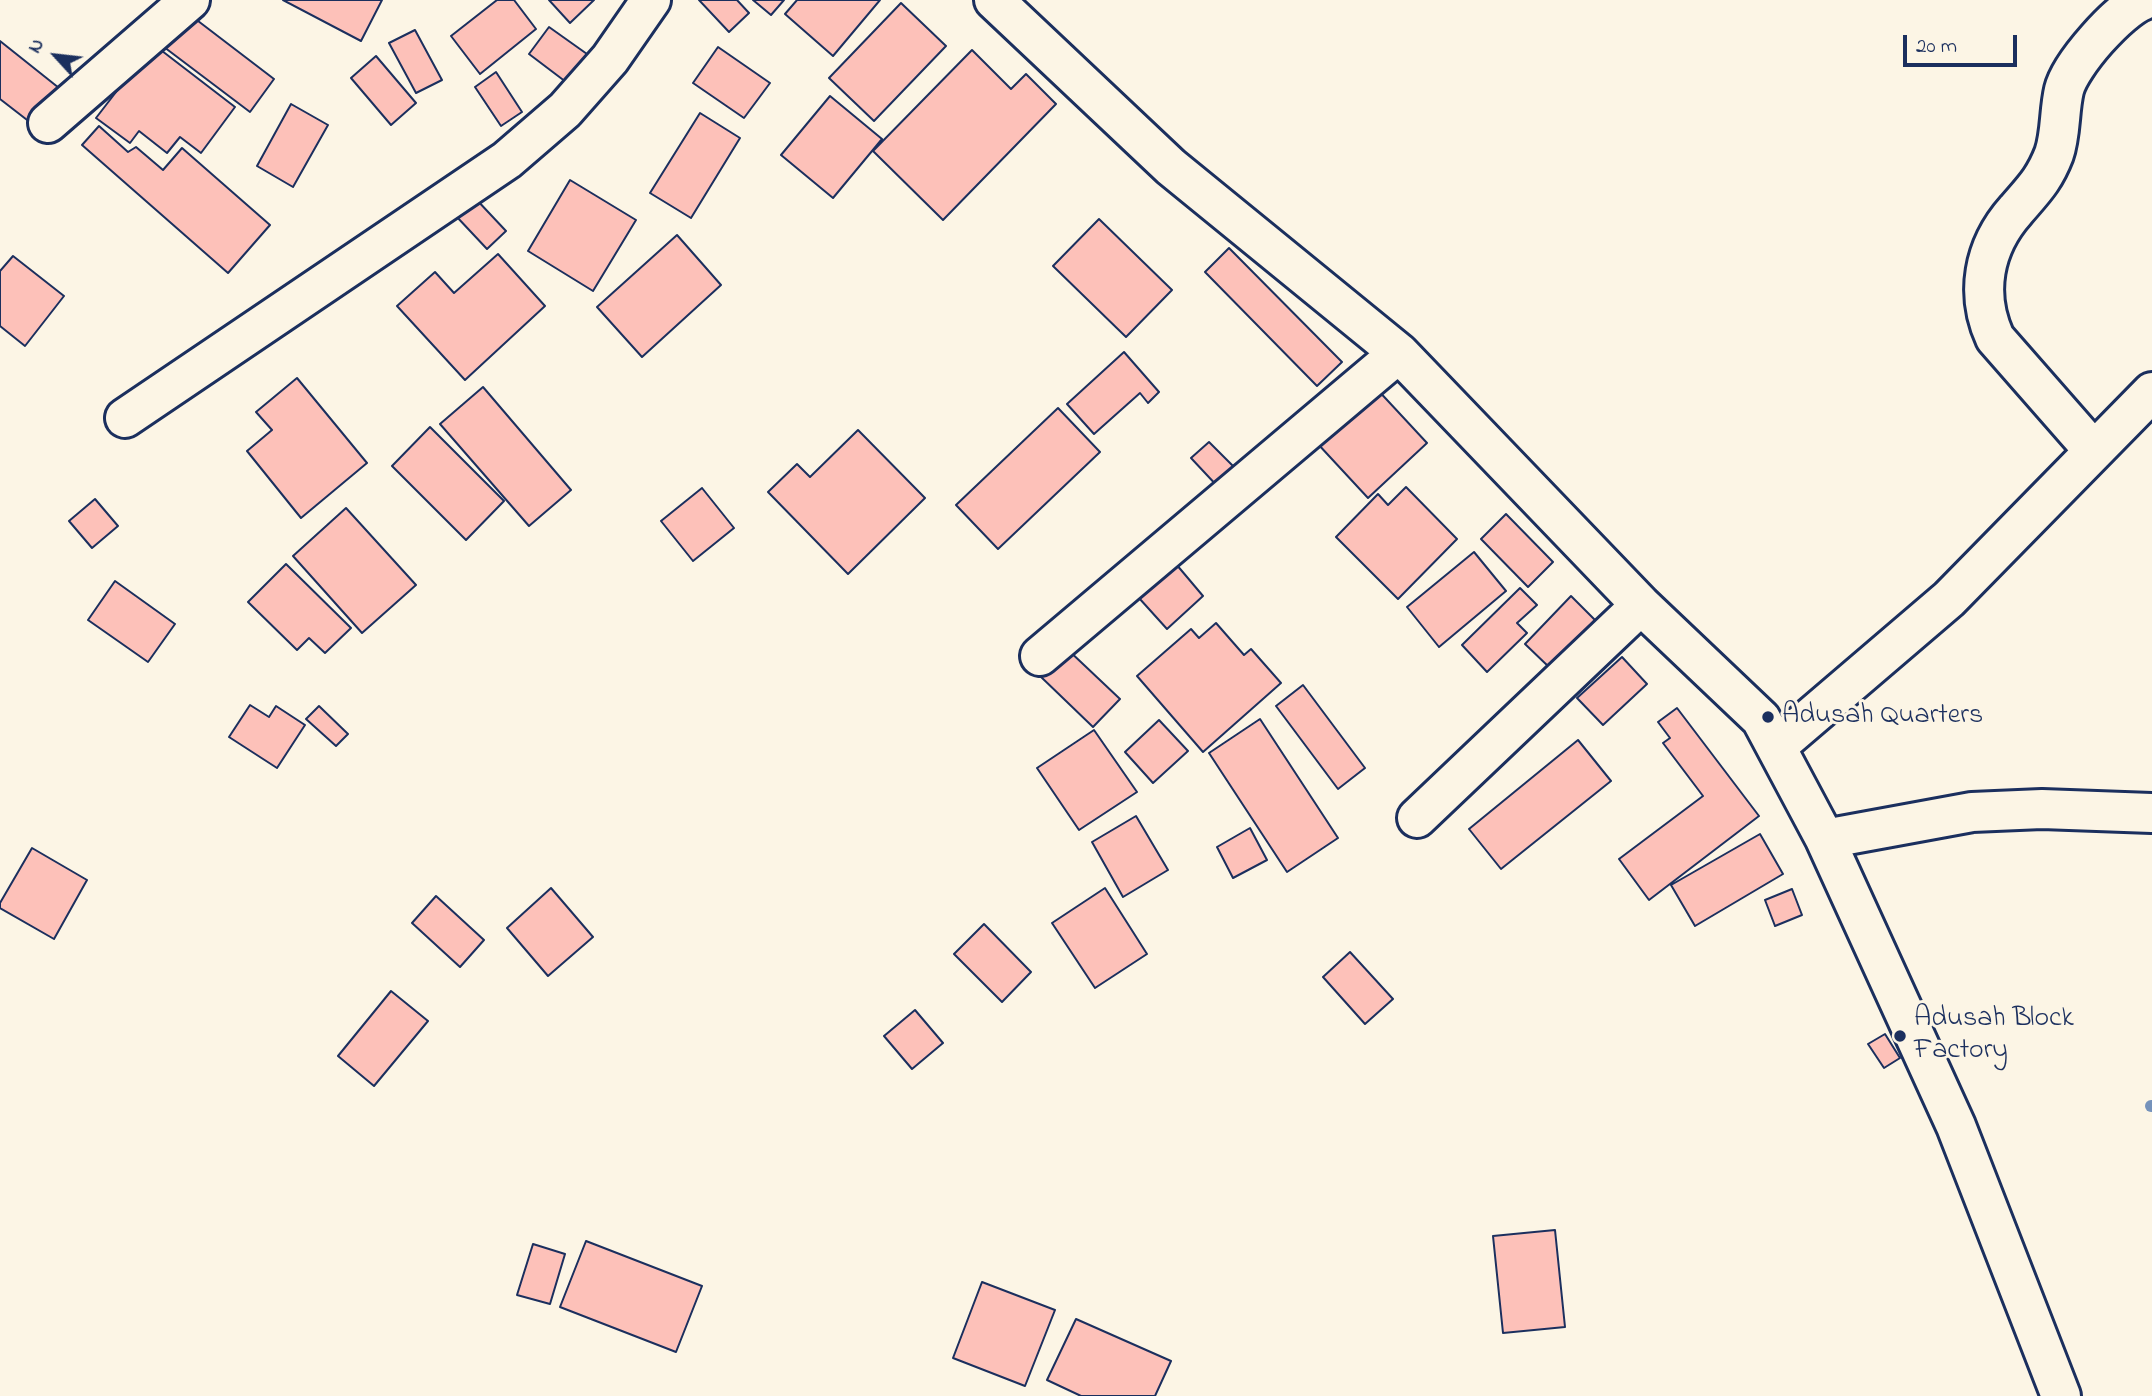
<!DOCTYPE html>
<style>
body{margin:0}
#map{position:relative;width:2152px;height:1396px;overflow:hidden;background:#fcf5e5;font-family:"Indie Flower",sans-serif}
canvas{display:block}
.north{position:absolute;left:21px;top:21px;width:70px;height:70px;-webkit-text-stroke:5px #fcf5e5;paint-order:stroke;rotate:297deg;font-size:19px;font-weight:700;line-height:28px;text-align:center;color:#1b2f5e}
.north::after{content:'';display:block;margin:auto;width:24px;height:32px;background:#1b2f5e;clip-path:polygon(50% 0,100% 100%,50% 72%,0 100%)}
.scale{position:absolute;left:1903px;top:35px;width:114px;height:32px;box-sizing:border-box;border:4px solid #1b2f5e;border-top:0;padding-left:9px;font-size:21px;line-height:24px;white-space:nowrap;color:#1b2f5e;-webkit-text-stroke:5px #fcf5e5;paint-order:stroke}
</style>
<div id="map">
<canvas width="2152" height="1396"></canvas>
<div class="north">N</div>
<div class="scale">20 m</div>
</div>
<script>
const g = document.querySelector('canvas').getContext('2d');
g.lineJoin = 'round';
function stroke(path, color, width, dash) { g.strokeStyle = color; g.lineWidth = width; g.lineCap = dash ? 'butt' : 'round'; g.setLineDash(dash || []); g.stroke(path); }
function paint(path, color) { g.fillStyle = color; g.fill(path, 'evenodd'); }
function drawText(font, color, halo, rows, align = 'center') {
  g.font = font + ' "Indie Flower",sans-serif'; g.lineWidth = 6; g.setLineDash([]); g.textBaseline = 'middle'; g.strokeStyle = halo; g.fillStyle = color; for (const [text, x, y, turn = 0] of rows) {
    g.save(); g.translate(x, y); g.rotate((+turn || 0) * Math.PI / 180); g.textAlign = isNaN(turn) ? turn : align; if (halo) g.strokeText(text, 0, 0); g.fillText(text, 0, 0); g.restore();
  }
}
const stream = new Path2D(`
 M2151 1106H2152`);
const building = new Path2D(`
 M283 0H382L361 41Z
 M497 0H514L536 29 480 74 451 36Z
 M549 0H594L570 23Z
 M699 0H737L749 13 729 32Z
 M753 0H784L771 15Z
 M797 0H880L833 56 785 14Z
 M901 3 946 46 874 121 829 78Z
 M185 11 274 79 250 112 160 44Z
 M549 27 587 54 566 82 529 54Z
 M415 30 442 80 416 93 389 43Z
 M0 41 59 88 31 123 0 99Z
 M153 44 235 107 201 153 180 137 167 153 139 131 130 143 96 118Z
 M718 47 770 83 744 118 693 83Z
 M972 50 1011 89 1026 74 1056 104 943 220 873 151Z
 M376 56 416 103 391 125 351 78Z
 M496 72 522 112 501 126 475 87Z
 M830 96 882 139 833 198 781 155Z
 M291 104 328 125 293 187 257 166Z
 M700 113 740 138 691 218 650 193Z
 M99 126 128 152 136 147 163 170 182 148 270 225 228 273 82 145Z
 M570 180 636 220 593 291 528 251Z
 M475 198 506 231 487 249 456 216Z
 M1099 219 1172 290 1126 337 1053 266Z
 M677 235 721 285 642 357 597 307Z
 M1229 248 1342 362 1317 386 1205 272Z
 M498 254 545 306 465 380 397 306 435 272 454 293Z
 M13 256 64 296 25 346 0 326V271Z
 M1124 352 1159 392 1148 403 1140 393 1094 434 1067 404Z
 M297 378 367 463 301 518 247 451 272 430 256 412Z
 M483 387 571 490 529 526 440 424Z
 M1375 387 1427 443 1368 498 1317 443Z
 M1058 408 1100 452 998 549 956 505Z
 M430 427 504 501 466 540 392 466Z
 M858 430 925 498 848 574 768 492 797 464 810 477Z
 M1209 442 1238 471 1220 489 1191 458Z
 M1406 487 1457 539 1398 599 1336 537 1378 494 1388 505Z
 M702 488 734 528 693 561 661 521Z
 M95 499 118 526 92 548 69 521Z
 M346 508 416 585 362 633 293 556Z
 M1506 514 1553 562 1528 587 1481 539Z
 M1474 552 1506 591 1439 647 1407 607Z
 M286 564 351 628 325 653 309 638 297 650 248 602Z
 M1176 564 1203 596 1167 629 1139 598Z
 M115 581 175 624 148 662 88 620Z
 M1520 588 1537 605 1517 623 1527 633 1487 672 1462 645Z
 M1571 596 1595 620 1550 668 1525 644Z
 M1216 623 1244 655 1251 649 1281 683 1203 752 1137 676 1191 629 1199 638Z
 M1065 647 1120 699 1093 727 1039 675Z
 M1622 657 1647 684 1603 725 1577 698Z
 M1303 685 1365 768 1338 789 1276 706Z
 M250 705 269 717 276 706 305 725 277 768 229 737Z
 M319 706 348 734 336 746 306 719Z
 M1677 708 1759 816 1649 900 1619 859 1703 796 1663 743 1670 738 1658 722Z
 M1260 719 1338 838 1287 872 1209 753Z
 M1159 720 1188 751 1153 783 1125 752Z
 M1094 730 1137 792 1079 830 1037 768Z
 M1578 740 1611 781 1501 869 1469 829Z
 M1136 816 1168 870 1123 897 1092 842Z
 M1250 828 1267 860 1233 878 1217 847Z
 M1760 834 1783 874 1695 926 1671 885Z
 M32 848 87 880 54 939 0 908V903Z
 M551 888 593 937 548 976 507 928Z
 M1105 888 1147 954 1095 988 1052 923Z
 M1792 889 1802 915 1775 926 1765 900Z
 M436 896 484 940 460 967 412 923Z
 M984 924 1031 972 1002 1002 954 954Z
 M1350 952 1393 999 1365 1024 1323 977Z
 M391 991 428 1021 374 1086 338 1056Z
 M915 1010 943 1043 912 1069 884 1036Z
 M1885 1034 1900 1058 1884 1068 1868 1044Z
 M1555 1230 1565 1327 1503 1333 1493 1236Z
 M586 1241 702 1286 676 1352 560 1307Z
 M533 1244 565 1254 550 1304 517 1295Z
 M982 1282 1055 1310 1025 1386 953 1358Z
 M1076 1319 1171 1361 1155 1396H1081L1047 1380Z`);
const street = new Path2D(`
 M994 0 1171 167 1399 353 1641 605 1761 719 1825 839 1956 1126 2061 1396
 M48 123 190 0
 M125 418 507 160 565 110 610 59 651 0
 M2094 451 1995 338C1975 294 1983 247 2016 210 2033 190 2044 180 2054 154 2061 134 2059 111 2064 90 2070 65 2119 9 2144 0
 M1040 656 1399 353
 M1776 747 1949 599 2152 392
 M1417 818 1641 605
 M1825 839 1972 812 2042 809 2152 813`);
const markers = [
 [1768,717,7,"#1b2f5e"],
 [1900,1036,7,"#1b2f5e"]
];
const poiNames = [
 ["Adusah Quarters",1782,717],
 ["Adusah Block",1914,1020],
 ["Factory",1914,1052]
];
stroke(stream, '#7592bb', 12);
paint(building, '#fdc1b9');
stroke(building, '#1b2f5e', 2);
stroke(street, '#1b2f5e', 44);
stroke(street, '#fcf5e5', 38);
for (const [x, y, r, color] of markers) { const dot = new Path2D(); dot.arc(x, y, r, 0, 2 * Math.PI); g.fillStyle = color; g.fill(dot); stroke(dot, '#fcf5e5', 2.5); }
drawText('28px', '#1b2f5e', '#fcf5e5', poiNames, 'left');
</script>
